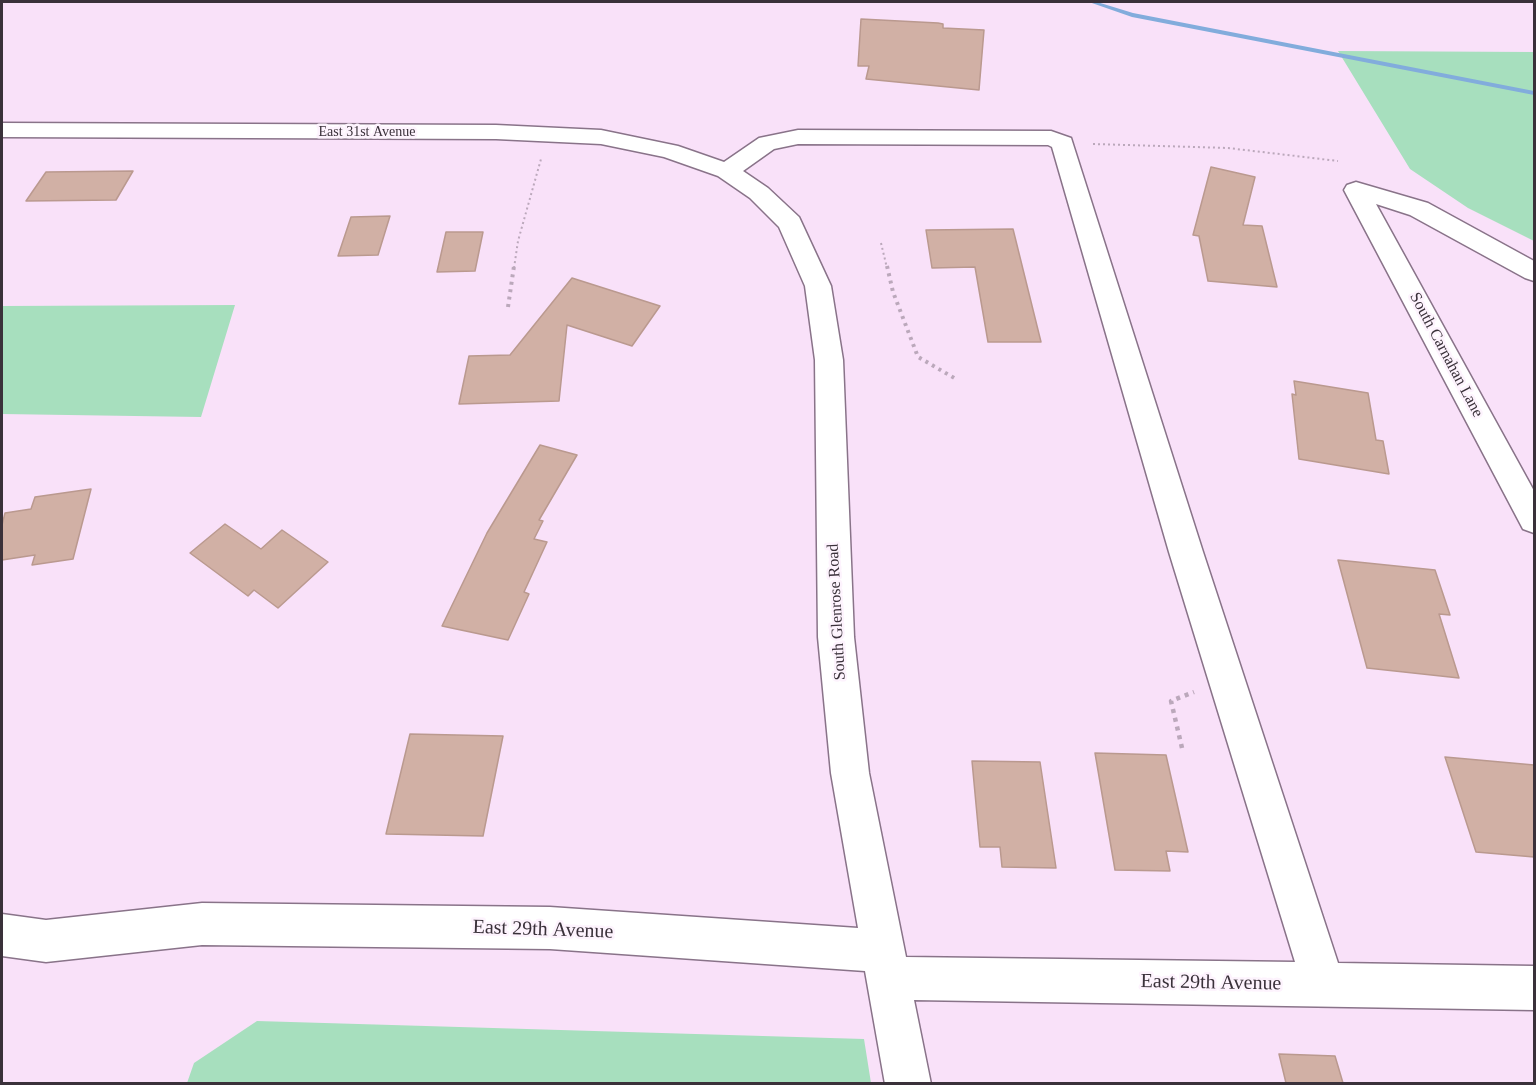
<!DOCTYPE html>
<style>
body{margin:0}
#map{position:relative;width:1536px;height:1085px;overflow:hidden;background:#f9e1f9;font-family:"Times New Roman",serif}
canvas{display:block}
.frame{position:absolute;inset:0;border:3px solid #3a313a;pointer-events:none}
</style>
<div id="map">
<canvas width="1536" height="1085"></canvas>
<div class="frame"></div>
</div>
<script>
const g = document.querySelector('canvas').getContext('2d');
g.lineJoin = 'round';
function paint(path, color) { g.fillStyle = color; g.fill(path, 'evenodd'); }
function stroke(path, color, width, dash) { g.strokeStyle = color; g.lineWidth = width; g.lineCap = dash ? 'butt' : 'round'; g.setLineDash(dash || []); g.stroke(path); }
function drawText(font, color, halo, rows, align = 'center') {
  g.font = font + ' "Times New Roman",serif'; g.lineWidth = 5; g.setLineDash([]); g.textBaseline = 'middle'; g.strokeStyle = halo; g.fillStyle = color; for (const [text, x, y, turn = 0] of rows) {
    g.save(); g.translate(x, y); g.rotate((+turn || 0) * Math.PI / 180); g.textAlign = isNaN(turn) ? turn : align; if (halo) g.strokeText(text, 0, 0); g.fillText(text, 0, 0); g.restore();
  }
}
const green = new Path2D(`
 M1338 51 1534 52V241L1468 208 1410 169Z
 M235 305 201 417 2 414V306Z
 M257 1021 864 1039 871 1083H187L194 1063Z`);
const stream = new Path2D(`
 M1089 2H1097L1133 13 1534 91V95L1132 17Z`);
const building = new Path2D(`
 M861 19 938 23 943 24V28L984 30 979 90 866 79 869 66H858Z
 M1211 167 1255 177 1243 225 1262 226 1277 287 1208 281 1199 236 1193 235Z
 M133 171 116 200 26 201 46 172Z
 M390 216 378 255 338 256 351 217Z
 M1013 229 1041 342H988L975 267 932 268 926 230Z
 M446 232H483L475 271 437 272Z
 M572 278 660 306 632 346 567 325 559 401 459 404 469 356 510 355Z
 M1294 381 1368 393 1376 440 1383 441 1389 474 1299 459 1292 394 1296 395Z
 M540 445 577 455 539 520 543 521 534 539 547 542 524 592 529 594 508 640 442 626 487 533Z
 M91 489 73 559 32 565 35 555 2 560V525L5 513 31 509 35 497Z
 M225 524 261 549 282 530 328 562 278 608 254 590 248 596 190 553Z
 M1338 560 1435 570 1450 615 1439 614 1459 678 1367 668Z
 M410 734 503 736 483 836 386 834Z
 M1095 753 1166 755 1188 852 1166 851 1170 871 1115 870Z
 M1445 757 1534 765V857L1476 852Z
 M972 761 1040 762 1056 868 1002 867 1000 847H980Z
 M1279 1054 1335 1056 1343 1083H1286Z`);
const pathFar2 = new Path2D(`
 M1093 144 1228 148 1338 161
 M881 243 887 268
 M514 268 518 241 541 159`);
const pathFar1 = new Path2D(`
 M887 266 893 292 918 357 956 379
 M508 307 514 266`);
const path = new Path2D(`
 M1182 748 1171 701 1194 692`);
const minor = new Path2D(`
 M2 123 496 125 601 130 678 146 724 162 759 138 798 130 1051 131 1071 138 1203 552 1338 963 1534 966V1010L914 1000 931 1084H885L865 971 550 949 202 945 46 962 2 956V914L46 920 202 903 550 907 858 928 831 773 818 637 815 360 805 286 779 227 750 198 718 176 664 157 601 144 496 139 2 137ZM798 144 1048 145 1052 147 1169 552 1295 962 906 957 869 773 854 637 843 360 831 286 799 217 768 188 743 171 774 149Z
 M1356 182 1428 203 1534 261V281L1525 278 1410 215 1376 204 1534 491V533L1523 529 1344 190 1347 185Z`);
const farStreetnames = [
 ["East 31st Avenue",367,132]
];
const streetNames = [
 ["South Carnahan Lane",1446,355,62],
 ["South Glenrose Road",837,612,-93]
];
const nearStreetnames = [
 ["East 29th Avenue",543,930,2],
 ["East 29th Avenue",1211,983,1]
];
paint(green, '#a7dfbe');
paint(stream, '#82acdc');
paint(building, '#d1b0a5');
stroke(building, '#ba998f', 1.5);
stroke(minor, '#897389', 3);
stroke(pathFar2, '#bba8bb', 2, [2, 3]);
stroke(pathFar1, '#bba8bb', 4, [3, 4.5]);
stroke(path, '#bba8bb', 4.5, [4, 5]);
paint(minor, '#fff');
drawText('14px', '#3a313a', '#fdf3fd', farStreetnames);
drawText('16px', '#3a313a', '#fdf3fd', streetNames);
drawText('20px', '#3a313a', '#fdf3fd', nearStreetnames);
</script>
